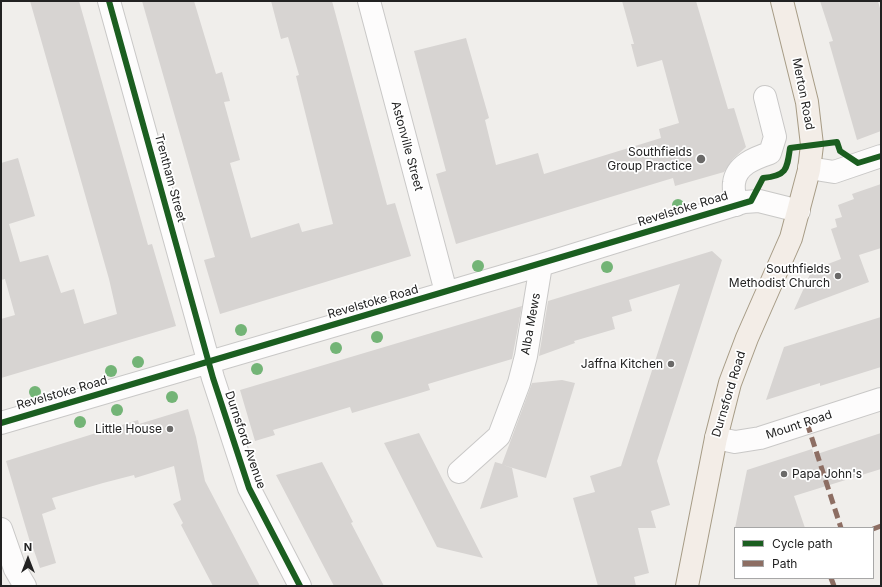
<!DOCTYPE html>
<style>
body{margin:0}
#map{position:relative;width:882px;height:587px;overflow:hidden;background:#f0eeeb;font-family:Inter,sans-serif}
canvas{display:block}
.frame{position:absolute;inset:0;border:2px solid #222;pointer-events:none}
.legend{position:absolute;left:734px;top:527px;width:140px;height:52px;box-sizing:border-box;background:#fff;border:1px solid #a7a7a7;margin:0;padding:5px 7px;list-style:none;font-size:12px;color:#222}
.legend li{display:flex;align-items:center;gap:8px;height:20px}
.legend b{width:20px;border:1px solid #a7a7a7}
.north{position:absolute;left:8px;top:539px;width:40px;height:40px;-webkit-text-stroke:3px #fff;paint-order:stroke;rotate:0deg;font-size:11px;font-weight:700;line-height:16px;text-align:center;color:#222}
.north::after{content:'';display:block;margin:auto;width:14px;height:18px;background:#222;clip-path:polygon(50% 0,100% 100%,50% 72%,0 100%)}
</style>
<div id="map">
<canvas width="882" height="587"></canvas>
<div class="frame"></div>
<ul class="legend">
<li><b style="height:5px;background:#1b5e20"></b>Cycle path</li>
<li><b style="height:5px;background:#8d6e63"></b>Path</li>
</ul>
<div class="north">N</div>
</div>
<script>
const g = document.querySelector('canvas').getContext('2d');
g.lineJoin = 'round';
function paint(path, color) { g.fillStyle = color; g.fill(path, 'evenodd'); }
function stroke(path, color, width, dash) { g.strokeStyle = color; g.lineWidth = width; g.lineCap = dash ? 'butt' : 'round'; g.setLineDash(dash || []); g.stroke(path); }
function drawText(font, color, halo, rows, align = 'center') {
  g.font = font + ' Inter,sans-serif'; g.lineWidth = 3.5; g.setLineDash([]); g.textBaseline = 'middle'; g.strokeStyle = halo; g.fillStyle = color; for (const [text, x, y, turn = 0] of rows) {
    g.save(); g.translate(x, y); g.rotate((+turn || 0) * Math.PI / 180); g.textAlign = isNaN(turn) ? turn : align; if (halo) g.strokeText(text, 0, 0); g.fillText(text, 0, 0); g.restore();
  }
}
const building = new Path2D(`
 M30 1H79L148 245 152 244 176 326 1 378V319L15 315 5 279 1 280V163L18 158 35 216 9 224 20 262 48 255 61 293 74 289 84 324 117 314 109 279Z
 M142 1H194L216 74 222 72 230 101 224 102 240 160 230 163 251 238 299 223 302 232 333 224 296 76 299 75 288 37 281 39 271 1H332L387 205 395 203 411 256 220 314 204 260 215 257Z
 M622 1H696L728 109 734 108 746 147 733 159 724 172 675 186 673 178 456 244 436 174 446 171 414 51 466 38 489 118 485 120 496 165 538 153 544 174 661 138 659 129 679 123 662 60 637 67 631 44H634Z
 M820 1H878L881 12V131L857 140 829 42 833 41Z
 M881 184V248L859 255 869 282 794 310 812 270 841 259 831 229 837 227 835 219 842 217 838 205 854 199 852 194Z
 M712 251 722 260 657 461 670 505 651 511 656 528H638L649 573 634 577 636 586H598L573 498 595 492 590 476 621 466 680 284 629 300 632 311 612 317 615 329 574 341 575 343 539 356 548 301Z
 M522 306 512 359 428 384 430 390 410 396 352 413 350 407 273 430 275 435 255 441 240 390Z
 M881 317V367L820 386V383L766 400 784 347Z
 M562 380 575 383 546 478 503 465 512 468 518 497 480 509 495 462 502 464 532 383Z
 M188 409 196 437 205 481 260 586H213L181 525 183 523 173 504 181 500 174 466 135 478 134 475 103 483 52 498 56 509 42 514 56 563 40 568 31 542H30L6 461 138 420 139 424Z
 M419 433 447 488 483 558 437 547 384 443Z
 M881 433V469L794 496 805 528H735L747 470 812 449 814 455Z
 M322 462 353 522 351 523 384 586H334L276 475Z`);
const minor = new Path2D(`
 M109 1 213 378 249 488 300 586
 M369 1 446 292
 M809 168 834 172 881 156
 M736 205C735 198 733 190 734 183 736 165 755 158 770 153L775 137 765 97
 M1 423 541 265 744 202 759 201 799 211
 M716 438 735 442 760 438 881 399
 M459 472 499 436 519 383 526 356 541 265
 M1 529 15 569 25 586`);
const major = new Path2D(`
 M687 586 716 438 730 383 747 338 791 238 809 170 812 145 807 102 782 1`);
const quiet = new Path2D(`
 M807 423 841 528
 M873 529 881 526
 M831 578 834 586`);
const cycleway = new Path2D(`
 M109 1 213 378 249 488 300 586
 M1 423 751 201 763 178C787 176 787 169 790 148L837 142 840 151 858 163 881 156`);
const trees = [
 [678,205],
 [478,266],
 [607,267],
 [241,330],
 [377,337],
 [336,348],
 [138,362],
 [257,369],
 [111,371],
 [35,392],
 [172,397],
 [117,410],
 [80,422]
];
const markers = [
 [701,159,5,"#6a6968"],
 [838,276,4,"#6a6968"],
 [671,364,4,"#6a6968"],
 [170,429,4,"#6a6968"],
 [784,474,4,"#6a6968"]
];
const streetNames = [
 ["Merton Road",803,94,79],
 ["Astonville Street",407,146,75],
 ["Trentham Street",170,178,75],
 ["Revelstoke Road",683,209,-17],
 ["Revelstoke Road",373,302,-16],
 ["Alba Mews",531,324,-80],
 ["Revelstoke Road",62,393,-16],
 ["Durnsford Road",729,394,-73],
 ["Mount Road",799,425,-18],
 ["Durnsford Avenue",245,440,71]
];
const poiNames = [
 ["Southfields",692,152],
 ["Group Practice",692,166],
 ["Southfields",830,269],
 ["Methodist Church",830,283],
 ["Jaffna Kitchen",663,364],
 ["Little House",162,429],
 ["Papa John's",792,474,"left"]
];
paint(building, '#d7d4d2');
stroke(minor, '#c9c8c7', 24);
stroke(major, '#a79c86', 24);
stroke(minor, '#fdfcfc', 22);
stroke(major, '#f3ede7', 22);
stroke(quiet, '#8d6e63', 5, [10, 5]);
stroke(cycleway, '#1b5e20', 6);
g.fillStyle = '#73b476';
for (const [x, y] of trees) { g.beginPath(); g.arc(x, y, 6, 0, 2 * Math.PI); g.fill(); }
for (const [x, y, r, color] of markers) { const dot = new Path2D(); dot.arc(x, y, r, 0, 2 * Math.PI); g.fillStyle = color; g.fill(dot); stroke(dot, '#fff', 1.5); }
drawText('12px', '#222', '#fff', streetNames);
drawText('12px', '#222', '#fff', poiNames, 'right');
</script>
